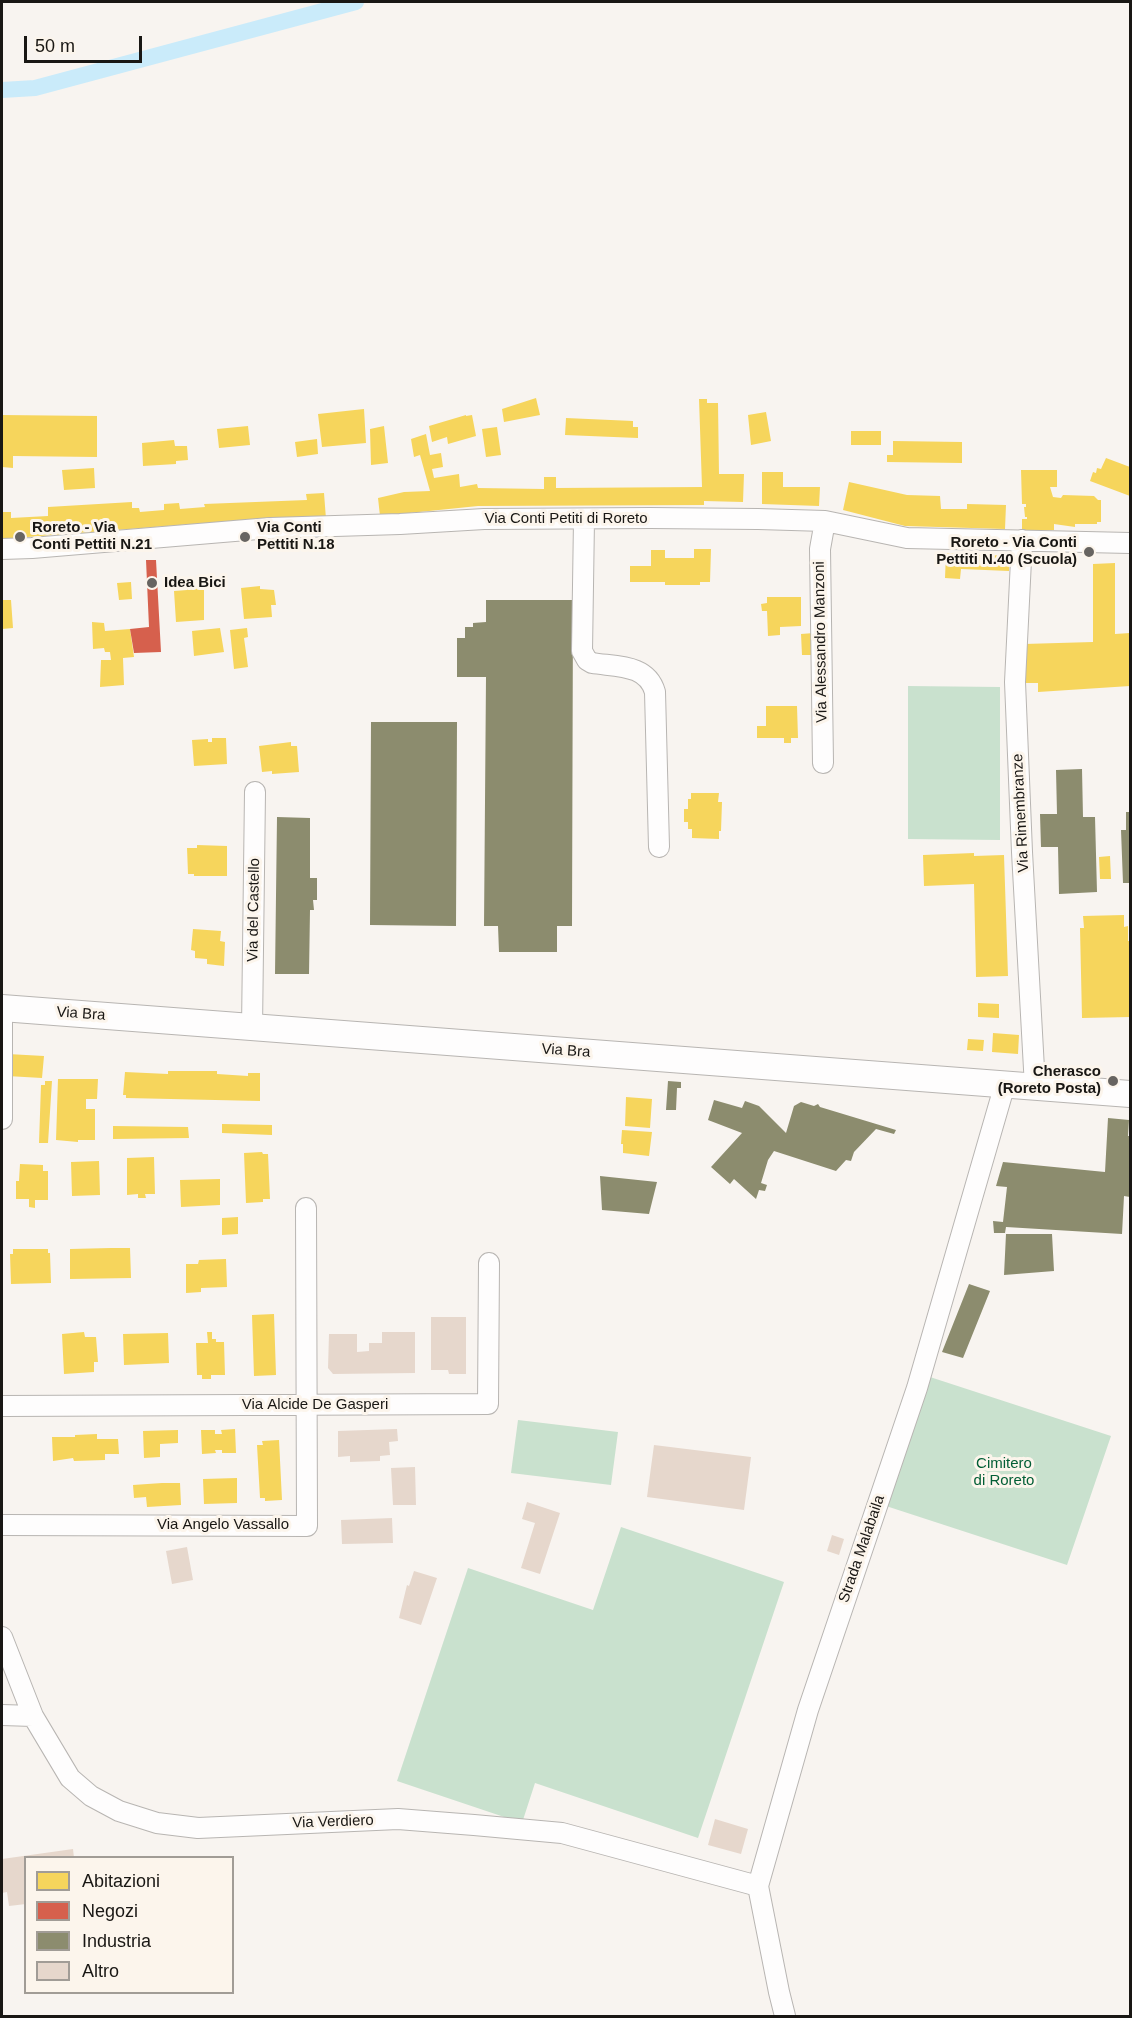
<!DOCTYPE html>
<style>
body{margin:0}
#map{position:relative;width:1132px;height:2018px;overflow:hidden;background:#f8f4f0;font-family:Arial,sans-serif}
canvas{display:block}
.frame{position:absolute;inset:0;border:3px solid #191714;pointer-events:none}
.legend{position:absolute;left:24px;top:1856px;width:210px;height:138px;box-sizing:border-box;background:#fcf5ec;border:2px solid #a19c96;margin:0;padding:8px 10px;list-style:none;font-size:18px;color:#191714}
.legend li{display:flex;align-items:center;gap:12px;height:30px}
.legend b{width:30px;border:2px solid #a19c96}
.scale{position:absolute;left:24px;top:36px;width:118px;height:27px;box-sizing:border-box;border:3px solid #191714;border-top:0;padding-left:8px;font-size:18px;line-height:21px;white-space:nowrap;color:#191714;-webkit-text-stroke:4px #fcf5ec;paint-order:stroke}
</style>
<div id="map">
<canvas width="1132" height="2018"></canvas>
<div class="frame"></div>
<ul class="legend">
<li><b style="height:16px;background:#f6d55c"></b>Abitazioni</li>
<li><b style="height:16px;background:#d6604d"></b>Negozi</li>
<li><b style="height:16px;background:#8c8c6e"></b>Industria</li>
<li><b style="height:16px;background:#e6d7cc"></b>Altro</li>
</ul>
<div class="scale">50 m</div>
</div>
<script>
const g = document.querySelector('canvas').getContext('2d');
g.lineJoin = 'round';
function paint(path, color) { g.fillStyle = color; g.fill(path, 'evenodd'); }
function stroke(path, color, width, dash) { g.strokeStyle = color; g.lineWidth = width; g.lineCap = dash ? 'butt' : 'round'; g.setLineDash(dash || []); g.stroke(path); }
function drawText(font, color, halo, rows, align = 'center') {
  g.font = font + ' Arial,sans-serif'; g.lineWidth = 6; g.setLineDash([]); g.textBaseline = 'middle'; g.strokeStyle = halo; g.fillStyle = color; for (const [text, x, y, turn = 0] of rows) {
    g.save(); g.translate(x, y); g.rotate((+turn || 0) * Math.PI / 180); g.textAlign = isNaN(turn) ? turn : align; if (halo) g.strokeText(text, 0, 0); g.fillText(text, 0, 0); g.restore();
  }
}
const green = new Path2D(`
 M908 686 1000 687V840L908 839Z
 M930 1377 1111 1436 1067 1565 886 1506Z
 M518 1420 618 1432 611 1485 511 1473Z
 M621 1527 784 1582 698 1838 535 1783 522 1823 397 1781 468 1568 593 1610Z`);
const homes = new Path2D(`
 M536 398 540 415 504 422 502 409Z
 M699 399H707V403H718L719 474H744L743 502 704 501V505L478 506 380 516 378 498 404 492 430 491 420 455 414 457 411 439 426 434 430 455 441 453 443 467 432 469 434 478 459 474 460 487 477 484 478 488 544 489V477H556V488L702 487Z
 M364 409 366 443 322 447 318 414Z
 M766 412 771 441 751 445 748 415Z
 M2 415 97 416V457L13 456V468L2 467Z
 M466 415V416L472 415 476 436 448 444 447 437 432 442 429 426Z
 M566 418 633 421V427H638V438L565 435Z
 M248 426 250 445 219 448 217 429Z
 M384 426 388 463 371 465 370 429Z
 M497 427 501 455 486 457 482 429Z
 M851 431H881V445H851Z
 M317 439 318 454 297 457 295 442Z
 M174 440 175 446H187L188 460 176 461V464L143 466 142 443Z
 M893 441 962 442V463L887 462V455H893Z
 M1106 458 1130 467V496L1090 481 1093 472 1096 473 1097 468 1101 469Z
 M94 468 95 488 64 490 62 470Z
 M1021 470H1057V487H1050L1053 497 1061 498 1063 495 1094 496 1098 500H1101V522H1097V524H1075V527L1054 524V530L1022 531V519H1027V517H1025L1024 507H1026V504H1022Z
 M762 472H783V487H820L819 506 762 504Z
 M849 482 907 495 940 496 941 509H967V504L1006 505 1005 529 905 526 843 510Z
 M324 493 326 519 193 524 2 539V512H11V518L48 516V507L132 502V508H139L140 512 164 510V504L179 503 180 509 205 507 204 504 307 500 306 494Z
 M694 549H711L710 582H700V585H665V582H630V566H651V550H665V558H694Z
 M946 553 1010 556 1009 571 961 569 960 579 945 578Z
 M1115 563V634L1130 633V686L1038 692V683H1026L1024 644 1093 642V564Z
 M131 582 132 599 119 600 117 583Z
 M204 586V620L176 622 174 591 187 590V587Z
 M260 586V589L274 590 276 605H271L272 617 244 619 241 588Z
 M767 597H801V626L780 627V635L768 636 767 611H762L761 604 767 603Z
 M2 600H11L13 628 2 629Z
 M92 622 104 623 105 631 130 629 134 657 123 658 124 685 100 687 101 660H111L110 652H105L104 648 93 649Z
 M220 628 224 652 194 656 192 631Z
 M247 628 248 637 244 638 248 667 234 669 230 630Z
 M814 633V655H802L801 634Z
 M766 706H797L798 738H791V743H784V738H757V726H766Z
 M212 738H226L227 764 194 766 192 740 208 739V742H212Z
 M291 742V746H297L299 772 272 774V771L262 772 259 746Z
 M691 793H719L718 802H722L721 831H719V839L692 838V829H688V822H684V809H688V799H691Z
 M197 845 227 846V876H194V874H188L187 848H197Z
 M974 853V856L1004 855 1008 976 976 977 974 884 924 886 923 855Z
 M1110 856 1111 879H1100L1099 857Z
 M1124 915V927L1128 926V941H1130V1017L1082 1018 1080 928H1084L1083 916Z
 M193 929 221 931 220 941 225 942 224 966 207 964V959L195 958V951L191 950Z
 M978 1003 999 1004V1018L978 1017Z
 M993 1033 1019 1035 1018 1054 992 1052Z
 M968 1039 984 1040 983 1051 967 1050Z
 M8 1054 44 1056 42 1078 7 1076Z
 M168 1071H217V1074L248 1076V1073H260V1101L126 1098V1095H123L125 1072 168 1074Z
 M58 1079H98L97 1099H86V1109H95V1140H78V1142L56 1140Z
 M45 1081H52L48 1143H39L41 1085H45Z
 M626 1097 652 1099 650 1128 625 1126Z
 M222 1124 272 1125V1135L222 1133Z
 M113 1126 188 1127 189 1138 113 1139Z
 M622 1130 652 1132 649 1156 623 1153V1144H621Z
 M262 1152 263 1154H268L270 1199H263V1202L246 1203 244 1153Z
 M154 1157 155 1194H145L146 1198H138V1194L127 1195V1158Z
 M99 1161 100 1195 72 1196 71 1162Z
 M20 1164 43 1165V1171H48V1200H35V1208L29 1207V1199H16V1181H19Z
 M220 1179V1205L181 1207 180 1180Z
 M238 1217V1234L222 1235V1218Z
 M111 1248H130L131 1278 70 1279V1249Z
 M13 1249H48V1253H50L51 1283 11 1284 10 1254H13Z
 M226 1259 227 1287 201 1288V1292L186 1293V1264H198L199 1260Z
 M274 1314 276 1375 254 1376 252 1315Z
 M84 1332 85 1337H96L98 1362H94V1372L64 1374 62 1334Z
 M207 1332H212V1339H216V1342H224L225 1375H211V1379H202V1375H197L196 1343H208Z
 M168 1333 169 1363 124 1365 123 1334Z
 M235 1429 236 1453H222V1450H215L216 1453 202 1454 201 1430H215V1434H222L221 1430Z
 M178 1430V1443L160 1444V1457L144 1458 143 1431Z
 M97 1434V1439H118L119 1454H105V1460L74 1461 73 1458 53 1461 52 1437H75V1435Z
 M279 1440 282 1500 265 1501V1498H260L257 1445H263L262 1441Z
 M237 1478V1503L204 1504 203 1479Z
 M162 1483H180L181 1505 147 1507 146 1497 134 1498 133 1485Z`);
const shops = new Path2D(`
 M146 560H156L161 652 134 653 130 629 149 627Z`);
const industry = new Path2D(`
 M486 600H573L572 926H557V952H499L498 926H484L486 677H457V638H465V627H473V623L486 622Z
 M371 722H457L456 926 370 925Z
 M1082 769 1083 817H1095L1097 892 1059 894 1058 847H1041L1040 814H1057L1056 770Z
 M1126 812H1130V883H1123L1121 830H1126Z
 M277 817 310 818V878H317V900H313L314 910H310L309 974H275Z
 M668 1081 681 1082V1088H677L676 1110H666Z
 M714 1100 742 1108 745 1101 759 1106 786 1133 794 1106 801 1102 814 1106 818 1104 820 1107 896 1130 894 1134 876 1129 854 1152 851 1161 846 1160 836 1171 774 1151 768 1160 761 1183 767 1185 765 1191 759 1190 756 1199 734 1179 730 1184 711 1167 742 1133 708 1120Z
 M1108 1118 1129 1120 1128 1136H1130V1197L1124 1196 1122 1234 1006 1227 1005 1233H994L993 1221 1003 1222 1007 1187 996 1186 1003 1162 1105 1172Z
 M600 1176 657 1182 649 1214 602 1210Z
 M1006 1234H1052L1054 1271 1004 1275Z
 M969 1284 990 1291 963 1358 942 1352Z`);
const canal = new Path2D(`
 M2 90 35 88 356 2`);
const building = new Path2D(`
 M431 1317H466V1374H449L448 1370H431Z
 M382 1332H415V1373L333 1374 328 1368 329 1334H357V1352L369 1351V1343H382Z
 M397 1429 398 1441 389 1442 390 1455 380 1456V1461L350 1462V1456L338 1457V1431Z
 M654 1445 751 1457 744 1510 647 1497Z
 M415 1467 416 1505H393L391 1468Z
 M527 1502 560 1513 540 1574 521 1568 535 1523 522 1519Z
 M392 1518 393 1543 342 1544 341 1520Z
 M832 1535 844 1539 839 1555 827 1551Z
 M187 1547 193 1580 172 1584 166 1551Z
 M414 1571 437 1578 421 1625 399 1618 407 1585 409 1586Z
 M715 1819 748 1829 741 1854 708 1845Z
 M73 1849 74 1858H26V1904L9 1906 7 1892 2 1893V1859Z`);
const minor = new Path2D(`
 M584 520 582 651 587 660 592 663C617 667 647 664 655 692L659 847
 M1022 540 1015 682 1022 852 1035 1087
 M2 549 32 548 270 528 400 524 484 519 650 518 758 519 825 521 907 538 1130 543
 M823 763 820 549 825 521
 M252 1028 255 792
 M2 1119V1008
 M2 1406 488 1404 489 1263
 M2 1525 307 1526 306 1208
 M2 1637 33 1716 70 1778 91 1796 119 1811 157 1823 198 1828 398 1819 474 1825 562 1833 758 1886
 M2 1715 33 1716
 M785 2016 779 1992 758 1886 808 1710 917 1388 1005 1084`);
const major = new Path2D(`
 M2 1008 1130 1094`);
const markers = [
 [20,537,6,"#676461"],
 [245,537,6,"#676461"],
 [1089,552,6,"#676461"],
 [152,583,6,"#676461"],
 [1113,1081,6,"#676461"]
];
const streetNames = [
 ["Via Conti Petiti di Roreto",566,519],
 ["Via Alessandro Manzoni",821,642,-91],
 ["Via Rimembranze",1021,813,-93],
 ["Via del Castello",254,910,-89],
 ["Via Bra",81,1014,4],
 ["Via Bra",566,1051,4],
 ["Via Alcide De Gasperi",315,1405],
 ["Via Angelo Vassallo",223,1525],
 ["Strada Malabaila",862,1549,-71],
 ["Via Verdiero",333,1822,-2]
];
const poiNames = [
 ["Roreto - Via",32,528],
 ["Conti Pettiti N.21",32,545],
 ["Via Conti",257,528],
 ["Pettiti N.18",257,545],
 ["Roreto - Via Conti",1077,543,"right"],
 ["Pettiti N.40 (Scuola)",1077,560,"right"],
 ["Idea Bici",164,583],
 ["Cherasco",1101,1072,"right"],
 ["(Roreto Posta)",1101,1089,"right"]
];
const parkNames = [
 ["Cimitero",1004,1464],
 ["di Roreto",1004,1481]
];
paint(green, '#c9e1ce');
paint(homes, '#f6d55c');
paint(shops, '#d6604d');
paint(industry, '#8c8c6e');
stroke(canal, '#caebfa', 16);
paint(building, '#e6d7cc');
stroke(minor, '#b8b5b2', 22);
stroke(major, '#b8b5b2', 28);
stroke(minor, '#fefdfd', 20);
stroke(major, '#fefdfd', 26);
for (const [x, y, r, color] of markers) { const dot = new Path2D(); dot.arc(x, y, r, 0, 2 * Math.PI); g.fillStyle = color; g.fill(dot); stroke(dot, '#fcf5ec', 2); }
drawText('15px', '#191714', '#fcf5ec', streetNames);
drawText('bold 15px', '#191714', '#fcf5ec', poiNames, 'left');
drawText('15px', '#025e35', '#fcf5ec', parkNames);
</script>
